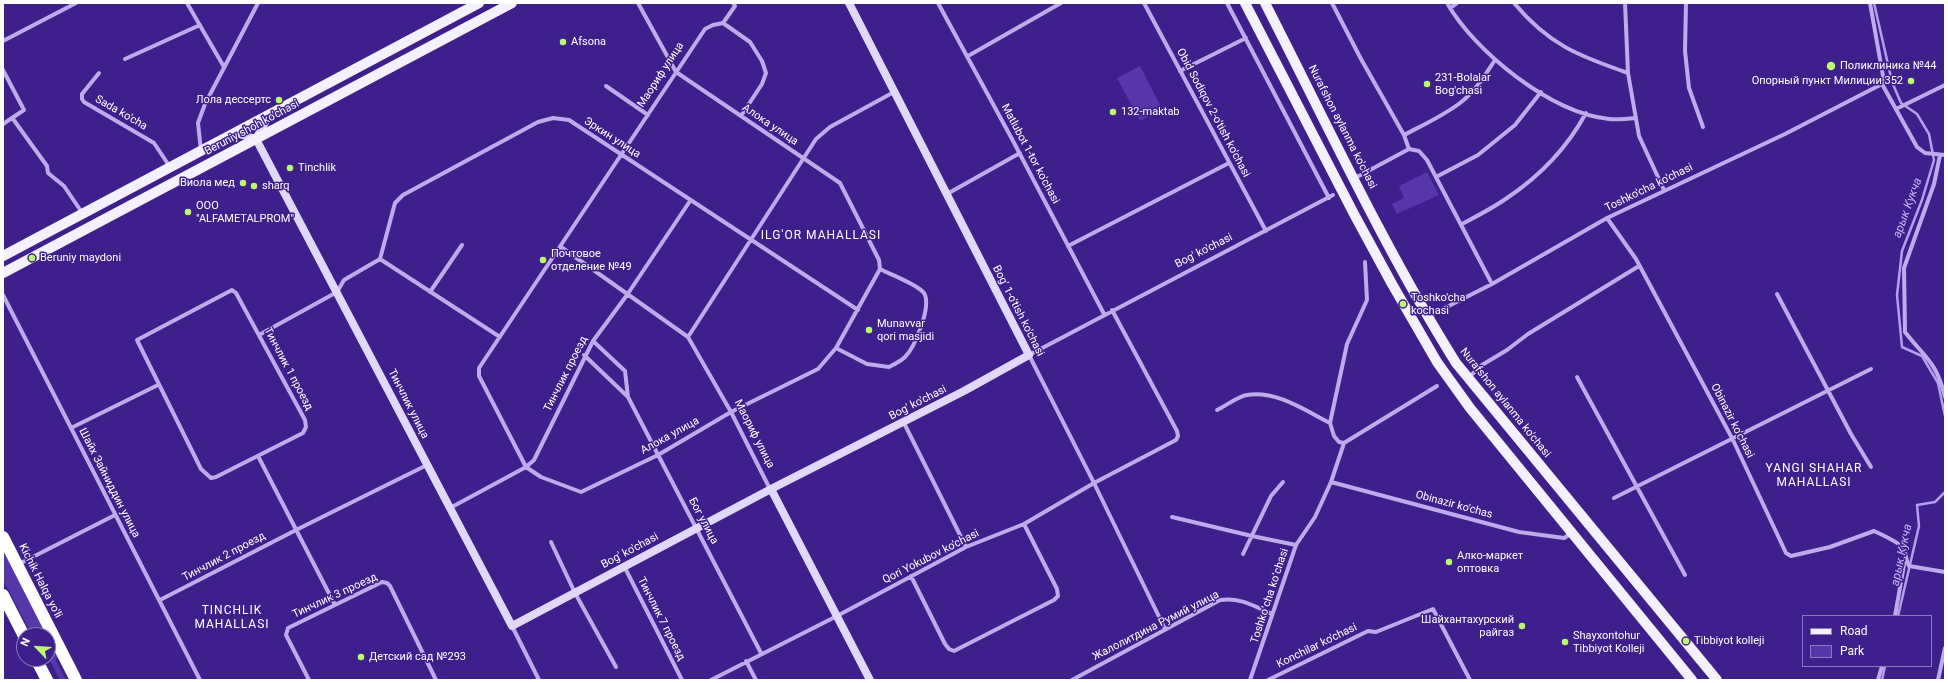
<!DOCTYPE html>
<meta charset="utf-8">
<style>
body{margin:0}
#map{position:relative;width:1948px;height:683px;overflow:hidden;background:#3f1f8b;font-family:Roboto,sans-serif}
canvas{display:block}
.frame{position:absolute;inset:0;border:4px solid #fff;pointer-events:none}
.legend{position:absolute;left:1802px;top:615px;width:130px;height:52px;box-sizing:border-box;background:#3f1f8b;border:1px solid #8c79b9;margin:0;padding:5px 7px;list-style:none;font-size:12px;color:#fff}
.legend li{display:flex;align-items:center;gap:8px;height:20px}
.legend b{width:20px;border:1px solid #8c79b9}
.north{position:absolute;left:16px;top:627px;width:40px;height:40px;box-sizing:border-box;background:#3f1f8b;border:1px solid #8c79b9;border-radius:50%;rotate:295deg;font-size:11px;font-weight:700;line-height:16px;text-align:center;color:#fff}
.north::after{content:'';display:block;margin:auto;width:14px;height:18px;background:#bbfa6b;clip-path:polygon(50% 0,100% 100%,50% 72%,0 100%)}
</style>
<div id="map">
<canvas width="1948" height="683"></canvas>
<div class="frame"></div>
<ul class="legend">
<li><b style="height:5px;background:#f5f0fe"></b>Road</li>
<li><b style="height:11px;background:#5736aa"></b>Park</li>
</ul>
<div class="north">N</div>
</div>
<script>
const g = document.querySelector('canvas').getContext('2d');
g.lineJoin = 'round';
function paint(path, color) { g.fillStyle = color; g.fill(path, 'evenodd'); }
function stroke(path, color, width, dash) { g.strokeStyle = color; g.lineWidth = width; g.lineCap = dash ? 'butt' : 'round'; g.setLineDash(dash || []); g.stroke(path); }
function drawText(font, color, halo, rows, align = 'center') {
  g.font = font + ' Roboto,sans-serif'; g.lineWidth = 3; g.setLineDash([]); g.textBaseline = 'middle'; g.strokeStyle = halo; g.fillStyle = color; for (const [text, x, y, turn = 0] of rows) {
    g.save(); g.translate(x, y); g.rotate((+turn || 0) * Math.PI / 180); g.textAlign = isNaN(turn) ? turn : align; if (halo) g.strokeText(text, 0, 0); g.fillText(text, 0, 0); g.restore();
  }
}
const green = new Path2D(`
 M1140 66 1162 109 1140 121 1117 78Z
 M1427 172 1439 195 1397 214 1392 204 1404 198 1399 186Z
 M3 549 48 635H32L3 580Z
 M48 636 58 654 56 661 66 680H60L48 657Z`);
const stream = new Path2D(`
 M1874 3 1892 82 1901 103 1917 114 1929 134 1934 160 1922 200 1902 251 1897 295 1902 347 1922 356 1938 383 1945 416
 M1898 616 1919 526 1917 505 1935 502 1945 492
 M1882 680 1885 666`);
const street = new Path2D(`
 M187 3 224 67
 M638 3 676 72 840 183 879 260 880 269 836 348 818 369 731 412 658 455 581 492 541 477 526 467 479 376V368L705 29 713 25 723 23 750 42 762 61 766 73 762 84 741 116
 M938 3 1012 139 1104 314
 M1144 3 1266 231
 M1227 3 1329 198
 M1332 3 1361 59 1404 135
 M1447 3C1475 52 1551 113 1609 119 1618 120 1627 119 1636 118
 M1514 3C1549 45 1579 56 1628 73
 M1625 3 1628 73 1639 136 1664 190
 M1686 3 1685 51 1689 88 1703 127
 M1870 3 1883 76 1882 84
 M1450 8 1457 3
 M723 23 735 6 733 3
 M3 41 76 3
 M968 56 1061 3
 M125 59 200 25
 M3 70 24 110 3 124
 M1180 71 1246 38
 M99 73 82 94V99L84 102 154 143 170 167
 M1882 84 1917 147 1925 153 1945 155
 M606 86 648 115
 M1896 109 1945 85
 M13 119 47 166 48 173 64 186 83 214
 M1409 149 1419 151 1427 160 1492 284
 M201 151 198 123 205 104 258 3
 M1940 155 1934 184 1904 268 1905 332C1926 359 1936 361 1945 397
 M1436 177 1478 155 1515 125 1541 92
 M1355 178 1409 149 1404 135C1423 125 1443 116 1460 103 1475 92 1485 75 1495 60
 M947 194 1020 153
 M1607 218 1636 259 1733 440 1786 553 1791 556 1830 547 1874 531C1880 534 1899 542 1903 548 1906 553 1906 561 1909 566L1945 572
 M1462 224C1477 216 1493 208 1507 198 1540 176 1567 148 1586 113
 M1068 246 1229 163
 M561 247 688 337 731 412 770 489
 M380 259 500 337
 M232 290 236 293 305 420 306 427 303 433 216 477 211 478 201 469 137 340Z
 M430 292 462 245
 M1777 294 1851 434 1871 467
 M3 295 200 680
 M1429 316 1492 284 1607 218 1785 134 1882 84
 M259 335 337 292 344 280 380 259 395 203 403 195 538 122 553 118 569 120 858 310
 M688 337 816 139 830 127 894 92
 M593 341 625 371 628 397
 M836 348 867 364 889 367C895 364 901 361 905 357 915 347 932 306 924 293 917 284 891 275 880 269
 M584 355 628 397 761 653
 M1469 377 1482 365 1507 350 1528 334 1639 266
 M1577 377 1685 575
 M1217 410C1226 406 1238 396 1247 395 1276 390 1306 411 1330 423
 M904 423 966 547
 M71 428 158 385
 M1344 443 1339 442 1334 436 1330 423 1347 344 1367 300 1365 262
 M258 456 335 605
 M1331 482 1519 532 1564 538 1572 533
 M1614 498 1871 369
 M450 508 526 467 534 460 593 341 627 295 690 201
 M1172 517 1252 536 1296 545
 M551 542 575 593 616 667
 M1243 554 1271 496 1283 482
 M19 564 115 515
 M624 566 682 680
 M911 576 945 644 949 649 954 651 1054 600 1058 596 1057 589 1024 524
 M160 600 296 530 427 465
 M1895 616 1905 559
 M512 626 539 680
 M1165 629 1094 483 1029 355 1333 195
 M746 661 756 680
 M309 680 286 635 288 628 382 582 387 583 390 586 436 680
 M711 680 837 616 966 547 1024 524 1094 483 1176 440 1178 436 1177 431 1112 310
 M1072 680 1220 600C1240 597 1254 606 1272 614
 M1250 680 1296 545 1315 517 1331 482 1344 443 1437 386
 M1268 680 1368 631 1376 632 1433 609 1470 680
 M1878 680 1882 666
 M1938 680 1945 648`);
const secondary = new Path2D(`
 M236 133 256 139 512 626 771 489 964 391 1029 355 849 3
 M256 139 269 115
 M771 489 870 680`);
const primary = new Path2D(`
 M1245 3 1354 214 1392 284 1437 362 1470 408 1692 680
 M1265 3C1327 124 1384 248 1456 363L1717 680
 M3 256 479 3
 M3 273 512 3`);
const highway = new Path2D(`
 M3 537 76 680
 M3 595 24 636
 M36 659 47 680`);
const markers = [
 [563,42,4,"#bbfa6b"],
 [1831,66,5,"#bbfa6b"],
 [1911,81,4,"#bbfa6b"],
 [1427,84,4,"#bbfa6b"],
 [279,100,4,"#bbfa6b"],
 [1113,112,4,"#bbfa6b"],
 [290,168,4,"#bbfa6b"],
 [243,183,4,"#bbfa6b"],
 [254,186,4,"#bbfa6b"],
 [188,212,4,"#bbfa6b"],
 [32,258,4,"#bbfa6b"],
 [543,260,4,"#bbfa6b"],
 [1403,304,4,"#bbfa6b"],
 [869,330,4,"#bbfa6b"],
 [1449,562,4,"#bbfa6b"],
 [1522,626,4,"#bbfa6b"],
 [1686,641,4,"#bbfa6b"],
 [1565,642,4,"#bbfa6b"],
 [361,657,4,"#bbfa6b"]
];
const poiNames = [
 ["Afsona",571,42],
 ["Поликлиника №44",1840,66],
 ["231-Bolalar",1435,78],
 ["Bog'chasi",1435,91],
 ["Опорный пункт Милиции 352",1903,81,"right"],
 ["Лола дессертс",271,100,"right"],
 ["132-maktab",1121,112],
 ["Tinchlik",298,168],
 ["Виола мед",235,183,"right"],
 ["sharq",262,186],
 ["OOO",196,206],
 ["\"ALFAMETALPROM\"",196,219],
 ["Почтовое",551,254],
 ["отделение №49",551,267],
 ["Beruniy maydoni",40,258],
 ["Toshko'cha",1411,298],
 ["kochasi",1411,311],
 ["Munavvar",877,324],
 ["qori masjidi",877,337],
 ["Алко-маркет",1457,556],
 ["оптовка",1457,569],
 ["Шайхантахурский",1514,620,"right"],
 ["райгаз",1514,633,"right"],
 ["Shayxontohur",1573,636],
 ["Tibbiyot Kolleji",1573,649],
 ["Tibbiyot kolleji",1694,641],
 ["Детский сад №293",369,657]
];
const streetNames = [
 ["Маориф улица",661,75,-57],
 ["Sada ko'cha",121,113,30],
 ["Obid Sodiqov 2-o'tish ko'chasi",1213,113,62],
 ["Алока улица",770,125,34],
 ["Nurafshon aylanma ko'chasi",1342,127,63],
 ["Beruniy shoh ko'chasi",252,128,-28],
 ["Эркин улица",612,138,33],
 ["Matlubot 1-tor ko'chasi",1030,154,62],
 ["Toshko'cha ko'chasi",1649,188,-26],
 ["Bog' ko'chasi",1204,251,-27],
 ["Bog' 1-o'tish ko'chasi",1018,311,63],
 ["Тинчлик 1 проезд",288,369,62],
 ["Тинчлик проезд",566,374,-63],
 ["Bog' ko'chasi",918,403,-27],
 ["Nurafshon aylanma ko'chasi",1505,403,51],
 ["Тинчлик улица",408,404,63],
 ["Obinazir ko'chasi",1732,421,63],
 ["Маориф улица",754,434,63],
 ["Алока улица",670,436,-29],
 ["Шайх Зайниддин улица",109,483,63],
 ["Obinazir ko'chas",1454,505,15],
 ["Бог улица",703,521,62],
 ["Bog' ko'chasi",630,551,-28],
 ["Тинчлик 2 проезд",224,557,-28],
 ["Qori Yokubov ko'chasi",931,557,-27],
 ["Kichik Halqa yo'li",40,581,63],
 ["Тинчлик 3 проезд",335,596,-25],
 ["Toshkoʻcha koʻchasi",1270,596,-72],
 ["Тинчлик 7 проезд",661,619,63],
 ["Жалолитдина Румий улица",1156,626,-27],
 ["Konchilar ko'chasi",1317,646,-26]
];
const waterNames = [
 ["арык Кукча",1908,208,-70],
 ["арык Кукча",1902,555,-78]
];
const neighbourhoodNames = [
 ["ILG'OR MAHALLASI",821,236],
 ["YANGI SHAHAR",1814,469],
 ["MAHALLASI",1814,483],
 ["TINCHLIK",232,611],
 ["MAHALLASI",232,625]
];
paint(green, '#5736aa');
stroke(stream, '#b49fed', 2.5);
stroke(street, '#bdabec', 4);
stroke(secondary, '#e1d7f9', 8);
stroke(primary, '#f5f0fe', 10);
stroke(highway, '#fff', 12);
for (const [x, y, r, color] of markers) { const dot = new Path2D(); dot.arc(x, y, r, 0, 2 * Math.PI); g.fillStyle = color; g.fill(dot); stroke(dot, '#3f1f8b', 1.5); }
drawText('11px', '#fff', '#3f1f8b', poiNames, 'left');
drawText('11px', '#fff', '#3f1f8b', streetNames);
drawText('italic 12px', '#c7b7f3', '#3f1f8b', waterNames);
g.letterSpacing = '1px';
drawText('12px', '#fff', '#3f1f8b', neighbourhoodNames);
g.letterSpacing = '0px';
</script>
